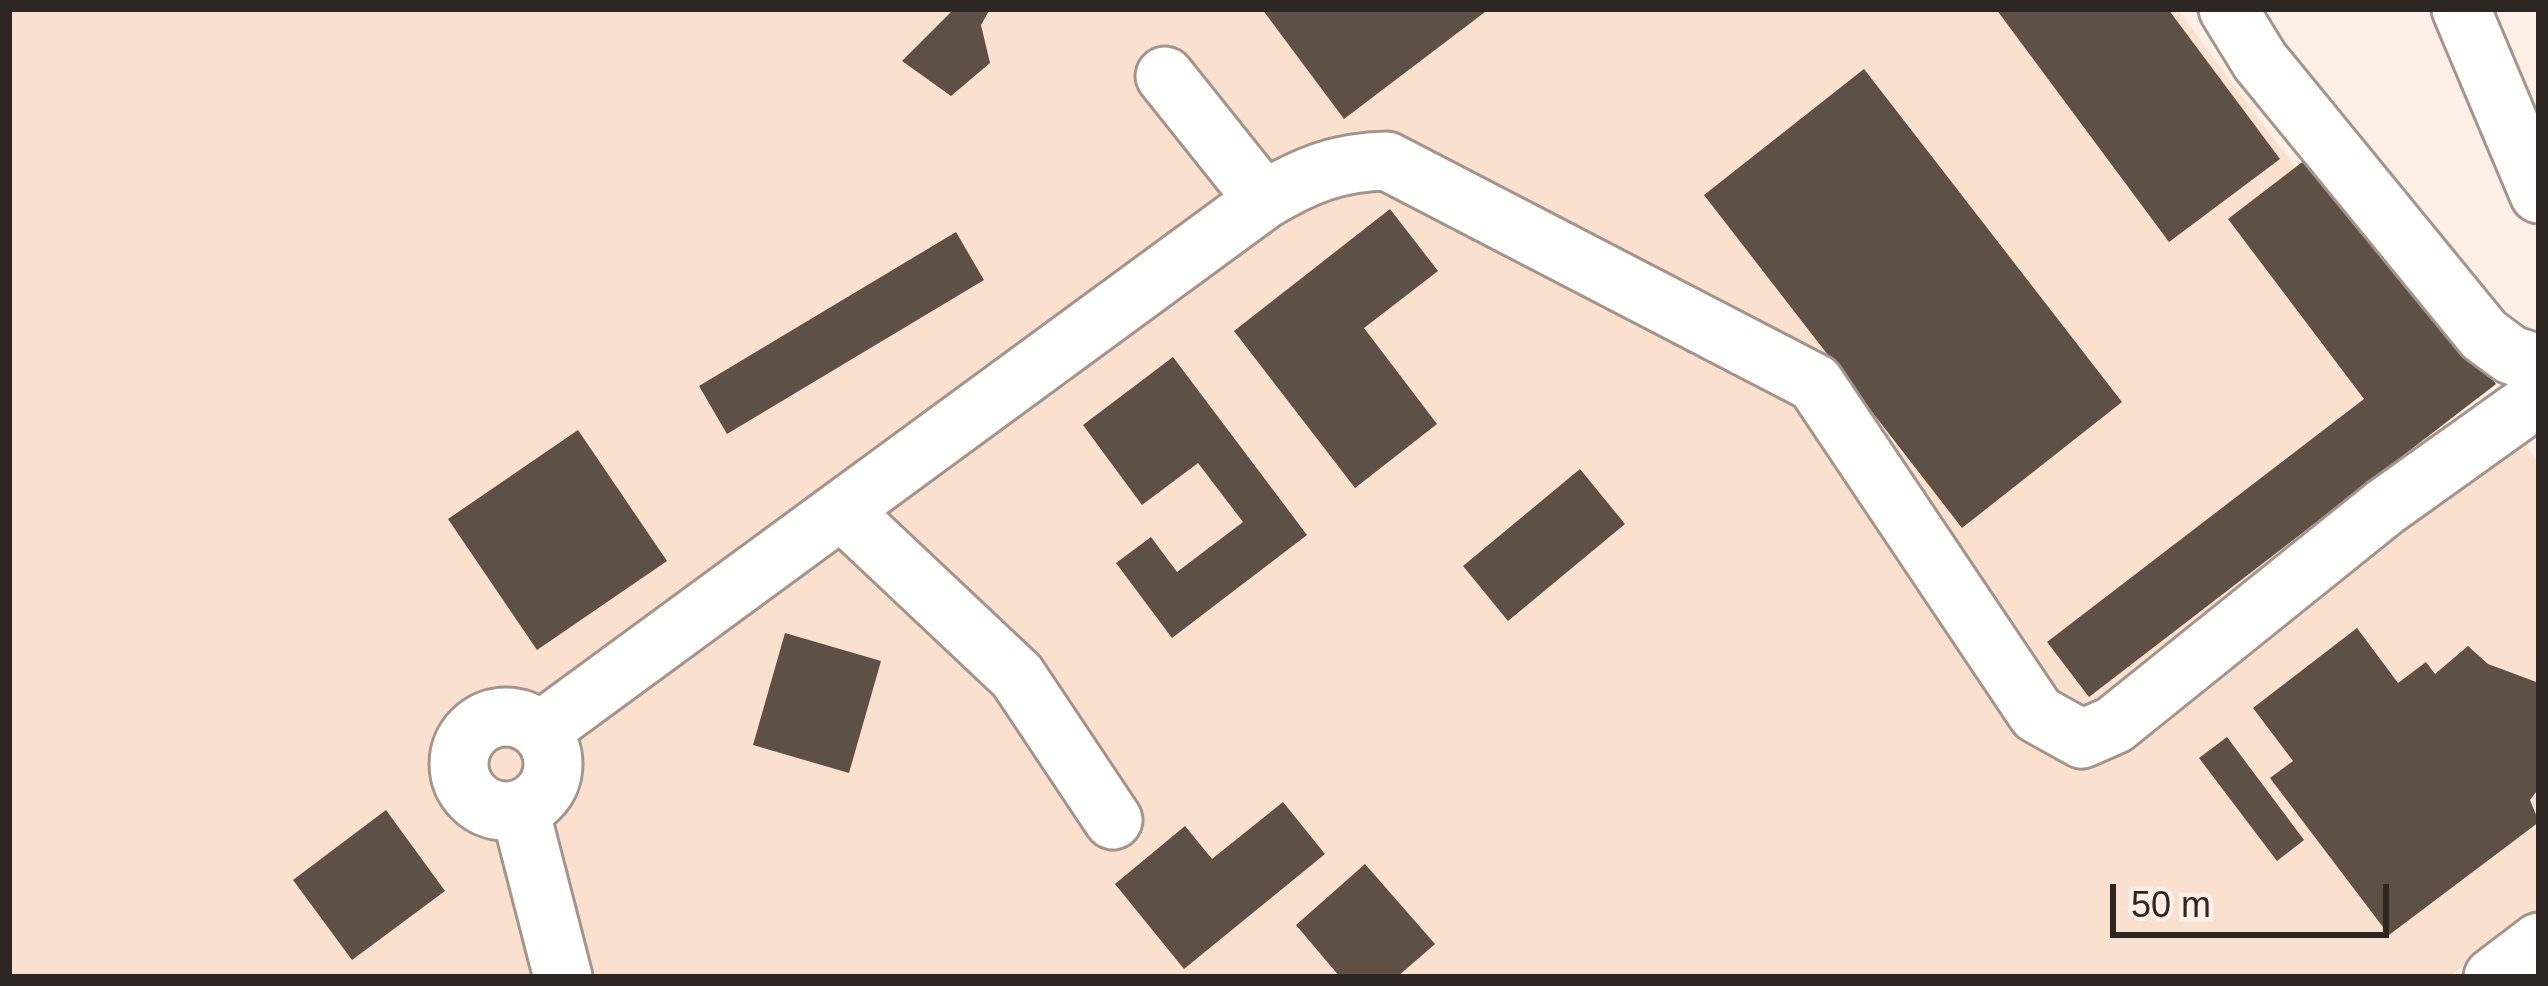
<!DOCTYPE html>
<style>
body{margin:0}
#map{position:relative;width:2548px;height:986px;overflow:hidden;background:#feefe6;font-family:Helvetica,sans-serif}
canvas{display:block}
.frame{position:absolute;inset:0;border:12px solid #2d2622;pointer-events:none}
.scale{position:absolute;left:2110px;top:884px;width:279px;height:54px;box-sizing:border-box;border:6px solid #2d2622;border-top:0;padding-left:15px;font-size:36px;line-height:42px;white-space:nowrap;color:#2d2622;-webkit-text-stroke:9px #feefe6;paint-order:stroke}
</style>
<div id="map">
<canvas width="2548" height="986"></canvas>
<div class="frame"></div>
<div class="scale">50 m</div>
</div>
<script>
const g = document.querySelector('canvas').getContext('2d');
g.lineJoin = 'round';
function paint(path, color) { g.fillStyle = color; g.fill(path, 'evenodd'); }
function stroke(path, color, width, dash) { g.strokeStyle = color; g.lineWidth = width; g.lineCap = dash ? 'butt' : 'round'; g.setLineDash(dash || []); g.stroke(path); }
const built = new Path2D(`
 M9 9H2177L2295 167 2318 150 2496 384 2367 485 2400 525 2520 438 2539 463V909L2449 977H9Z`);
const building = new Path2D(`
 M954 9H990L981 25 990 63 951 96 902 61Z
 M1262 9H1489L1344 119Z
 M1996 9H2168L2280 159 2169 242Z
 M1864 69 2122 402 1962 528 1704 195Z
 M2318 150 2496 384 2089 697 2047 642 2364 399 2228 219Z
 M1390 209 1438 271 1364 328 1437 424 1355 488 1234 331Z
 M956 232 984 280 727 434 699 386Z
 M1173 357 1307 535 1172 638 1116 563 1151 537 1177 572 1243 522 1198 463 1142 505 1083 425Z
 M578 430 667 561 537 650 448 519Z
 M1580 469 1625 524 1508 621 1463 566Z
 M2357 628 2398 683 2426 662 2435 674 2468 646 2488 664 2539 683V788L2530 800 2539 822 2389 935 2270 778 2293 761 2253 708Z
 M785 633 881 661 849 773 753 745Z
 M2227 737 2304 840 2277 861 2199 758Z
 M1283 802 1325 854 1184 969 1115 884 1185 826 1212 859Z
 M386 810 445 891 352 960 293 880Z
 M1365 864 1435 944 1397 977H1340L1296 925Z`);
const minor = new Path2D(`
 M2228 9 2260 61 2484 335 2511 355 2539 364
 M2461 9 2539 194
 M1165 76 1264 200
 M842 511 1017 676 1113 820
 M459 764a47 47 0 1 1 94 0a47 47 0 1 1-94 0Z
 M540 731 1264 200C1306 175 1338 162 1387 161L1815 383 2037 714 2082 739 2114 725 2385 507 2539 397
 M520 810 563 977
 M2493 977 2539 942`);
paint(built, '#f9e0cf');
paint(building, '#5f5046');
stroke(minor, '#a59489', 63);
stroke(minor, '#fff', 57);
</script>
